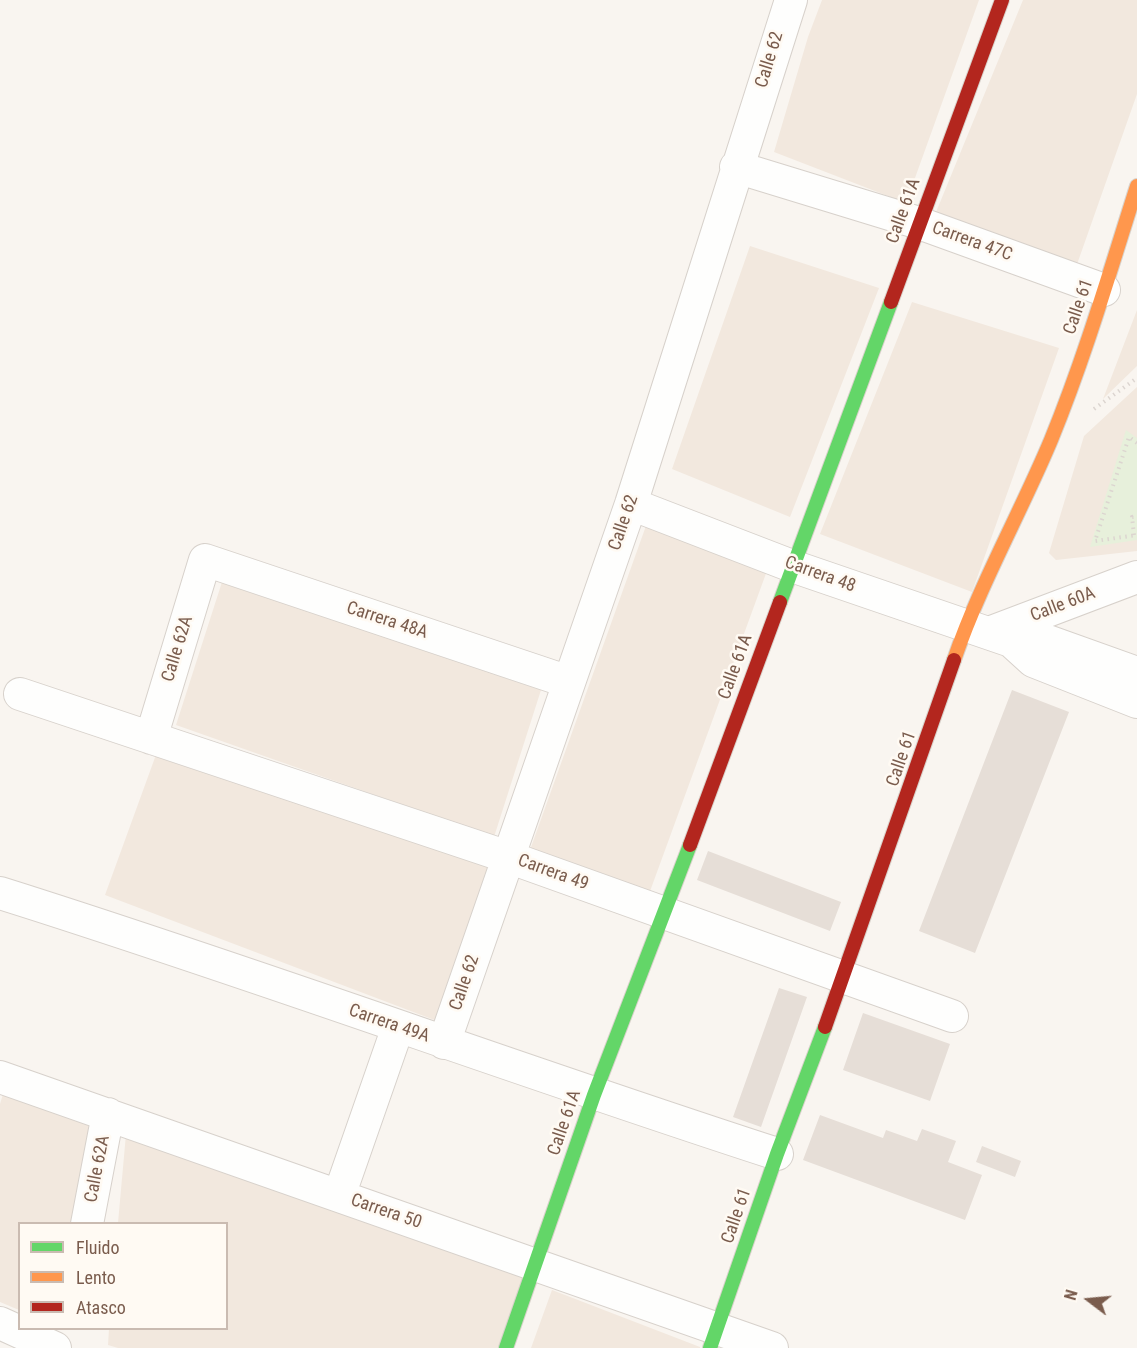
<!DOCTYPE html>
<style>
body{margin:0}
#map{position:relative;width:1137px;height:1348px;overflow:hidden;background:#f9f5f0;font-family:"Roboto Condensed",sans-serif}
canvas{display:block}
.legend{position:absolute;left:18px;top:1222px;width:210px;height:108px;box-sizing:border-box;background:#fffaf3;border:2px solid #cabbb1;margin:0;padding:8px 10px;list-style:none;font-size:18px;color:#7a5c4d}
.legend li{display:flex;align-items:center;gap:12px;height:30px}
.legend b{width:30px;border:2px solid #cabbb1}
.north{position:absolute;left:1059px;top:1270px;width:60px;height:60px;-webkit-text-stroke:4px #fffaf3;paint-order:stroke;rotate:286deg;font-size:16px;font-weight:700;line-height:24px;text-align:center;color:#7a5c4d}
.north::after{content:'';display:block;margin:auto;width:21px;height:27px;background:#7a5c4d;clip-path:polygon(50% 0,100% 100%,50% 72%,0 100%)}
</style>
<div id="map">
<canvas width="1137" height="1348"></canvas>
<ul class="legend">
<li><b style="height:8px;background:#63d668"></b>Fluido</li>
<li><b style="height:8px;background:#ff974d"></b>Lento</li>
<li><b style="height:8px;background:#b3261e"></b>Atasco</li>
</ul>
<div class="north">N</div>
</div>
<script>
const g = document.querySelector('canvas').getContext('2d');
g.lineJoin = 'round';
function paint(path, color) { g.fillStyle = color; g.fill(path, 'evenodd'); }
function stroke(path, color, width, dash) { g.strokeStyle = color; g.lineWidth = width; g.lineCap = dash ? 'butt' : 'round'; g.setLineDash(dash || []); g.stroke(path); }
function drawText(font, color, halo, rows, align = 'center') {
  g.font = font + ' "Roboto Condensed",sans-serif'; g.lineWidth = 5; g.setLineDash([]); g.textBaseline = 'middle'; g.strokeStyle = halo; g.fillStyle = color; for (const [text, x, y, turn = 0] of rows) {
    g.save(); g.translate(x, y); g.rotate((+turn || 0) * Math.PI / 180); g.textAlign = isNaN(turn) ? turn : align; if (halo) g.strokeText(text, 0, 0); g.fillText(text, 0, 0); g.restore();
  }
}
const residential = new Path2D(`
 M822 0H979L906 203 774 152 808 37Z
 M1023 0H1137V94L1075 270 934 217Z
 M750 246 879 288 790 517 672 469Z
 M912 302 1059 348 972 592 820 534Z
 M1137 310V366L1103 399Z
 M1137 387V551L1056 560 1049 553 1084 436Z
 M647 523 768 568 649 894 530 850Z
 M222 582 541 690 494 837 176 725Z
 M157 752 497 862 437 1021 105 895Z
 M3 1094 99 1122 85 1223 20 1224 19 1310 0 1302V1104Z
 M126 1134 531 1273 507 1348H118L108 1345 109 1329 226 1328V1224L118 1223Z
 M552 1290 700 1347V1348H531Z`);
const green = new Path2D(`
 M1126 430 1137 438V540L1090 547Z`);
const building = new Path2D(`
 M1012 690 1069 712 975 953 919 931Z
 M708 851 841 902 830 931 697 880Z
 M779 988 807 997 761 1127 733 1117Z
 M863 1013 950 1044 930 1101 843 1070Z
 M820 1115 883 1138 886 1130 917 1141 922 1129 956 1141 948 1162 982 1175 965 1220 803 1160Z
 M982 1146 1021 1161 1015 1177 976 1162Z`);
const path = new Path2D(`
 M1094 409 1137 378
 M1137 443 1129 437 1095 541 1137 535
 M1134 535 1132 517 1137 516`);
const street = new Path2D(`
 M736 167 919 223 1104 290
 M631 504 792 566 1011 641 1033 661 1137 702
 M989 633 1137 577
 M1011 641 1042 639 1137 673
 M20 694 508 857 952 1016
 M151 738 205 560 569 682
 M0 893C261 975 517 1070 777 1154
 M444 1043 631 504 791 0
 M0 1077 772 1348
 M339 1196 398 1027
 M87 1224 108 1114
 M0 1323 55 1348`);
const fast = new Path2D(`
 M780 602 891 302
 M506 1348 594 1095 690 845
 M710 1348 777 1154 825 1027`);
const slow = new Path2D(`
 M954 660C980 584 1020 514 1051 440 1085 357 1110 271 1137 186`);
const jam = new Path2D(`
 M891 302 1002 0
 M690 845 780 602
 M825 1027 954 660`);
const streetNames = [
 ["Calle 62",770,60,-73],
 ["Calle 61A",904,211,-70],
 ["Carrera 47C",972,242,20],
 ["Calle 61",1079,307,-71],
 ["Calle 62",624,523,-71],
 ["Carrera 48",820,575,20],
 ["Calle 60A",1063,605,-21],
 ["Carrera 48A",387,621,18],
 ["Calle 62A",178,649,-73],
 ["Calle 61A",736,667,-70],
 ["Calle 61",902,759,-71],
 ["Carrera 49",553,873,20],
 ["Calle 62",465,983,-71],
 ["Carrera 49A",389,1024,19],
 ["Calle 61A",565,1123,-71],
 ["Calle 62A",98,1169,-79],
 ["Carrera 50",386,1212,19],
 ["Calle 61",737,1216,-71]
];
paint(residential, '#f2e8de');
paint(green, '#e7f0db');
paint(building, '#e6ded7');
stroke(street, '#d7d1cb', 34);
stroke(fast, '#d9d2cb', 16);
stroke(slow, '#d9d2cb', 16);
stroke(jam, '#d9d2cb', 16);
stroke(path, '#dcd5d0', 4, [1.5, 4.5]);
stroke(street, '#fefefd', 32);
stroke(fast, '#63d668', 14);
stroke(slow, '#ff974d', 14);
stroke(jam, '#b3261e', 14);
drawText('18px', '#7a5c4d', '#fffaf3', streetNames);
</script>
